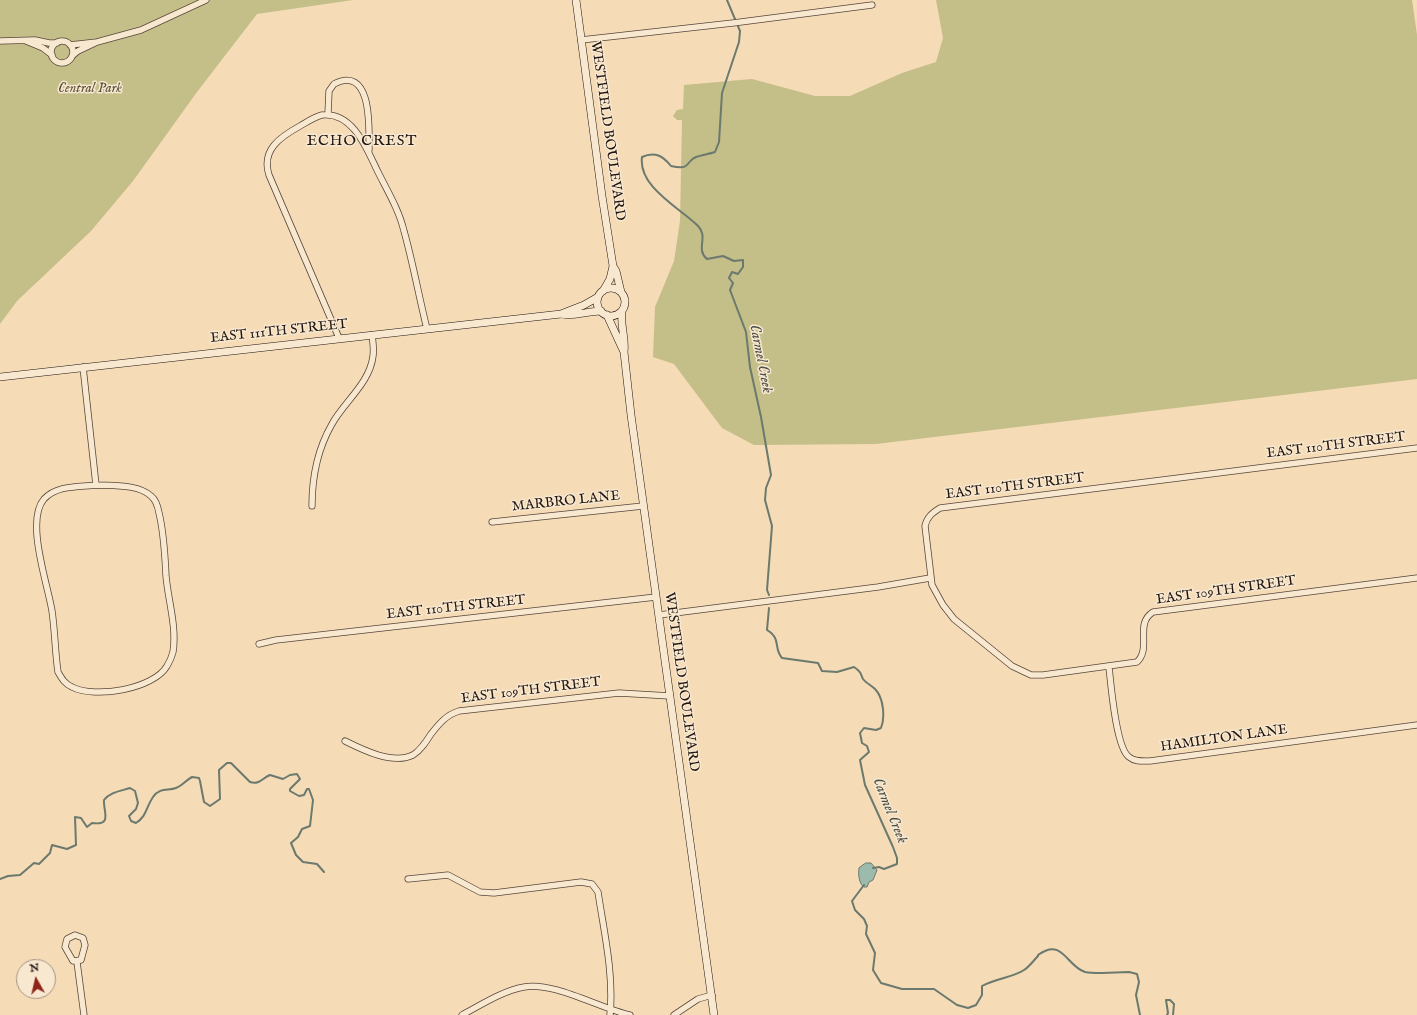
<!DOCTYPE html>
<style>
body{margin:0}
#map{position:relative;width:1417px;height:1015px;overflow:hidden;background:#f5dbb6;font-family:"IM FELL English",serif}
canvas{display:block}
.north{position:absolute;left:16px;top:959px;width:40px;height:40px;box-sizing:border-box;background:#f8e8d0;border:1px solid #a29483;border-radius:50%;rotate:352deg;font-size:11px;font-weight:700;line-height:16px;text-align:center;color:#211510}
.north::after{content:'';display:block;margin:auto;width:14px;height:18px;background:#8f2418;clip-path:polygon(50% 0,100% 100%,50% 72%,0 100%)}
</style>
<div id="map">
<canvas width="1417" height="1015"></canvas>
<div class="north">N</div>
</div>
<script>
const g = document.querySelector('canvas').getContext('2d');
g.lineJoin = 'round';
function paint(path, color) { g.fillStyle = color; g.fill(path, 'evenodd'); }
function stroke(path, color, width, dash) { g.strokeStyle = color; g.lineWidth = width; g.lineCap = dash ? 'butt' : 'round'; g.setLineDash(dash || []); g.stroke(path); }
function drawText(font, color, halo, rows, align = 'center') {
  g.font = font + ' "IM FELL English",serif'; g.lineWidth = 3; g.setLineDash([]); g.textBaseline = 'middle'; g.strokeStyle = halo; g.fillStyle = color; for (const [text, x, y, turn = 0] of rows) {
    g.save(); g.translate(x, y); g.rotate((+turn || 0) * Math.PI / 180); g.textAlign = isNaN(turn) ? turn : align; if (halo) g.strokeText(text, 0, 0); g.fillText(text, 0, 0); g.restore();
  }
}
const green = new Path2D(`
 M0 0H353L257 14 197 92 133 181 91 231 17 301 0 324Z
 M936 0H1412L1417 35V379L876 444 754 445 722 428 674 364 653 357 655 307 674 261 680 221 682 120H677L673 116 677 110 683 109 684 85 752 79 815 96H850L902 73 936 62 943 38Z`);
const water = new Path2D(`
 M866 863H871L877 870 873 880 869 882 867 887H864C859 884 858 874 859 868Z`);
const stream = new Path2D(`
 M727 0 740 31 739 42 722 93 719 142 715 152C709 154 702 155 696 157 685 161 692 171 671 166 663 156 655 151 642 157 638 187 680 208 698 226 709 237 695 249 707 259L723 256 734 261 743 260V267L738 274 732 272 729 278 733 283 730 290 746 332 750 367 761 417 771 475 766 488 765 500 772 526 767 590 769 595
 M769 608 767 630C782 639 773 648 782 658L818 663 822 671 837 672 854 667C861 672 860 672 863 679 866 683 872 686 875 689 884 698 885 718 881 728L876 730 864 728 860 733 862 743 867 746 869 752 860 760 865 785 893 847 897 858V864L884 869 879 867 873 868
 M0 879 8 876 20 875 34 863 39 864 50 853 52 845 67 849 76 845 75 817 81 818 87 827 92 823C113 826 103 811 104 800 110 792 121 791 130 788L135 791 138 803 136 809 129 816 131 821 136 823C147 816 146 807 153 797 160 787 168 791 176 788 182 786 186 780 192 777L199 778 200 781 204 802 210 806 220 799 219 770 227 763H231L250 782C260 785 262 778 270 775L283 779 290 775 297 774 300 779 290 789V791L299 796 304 795 307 789H309L313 800 310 826 302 829 298 837 291 843 296 855 303 862 317 864 324 872
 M864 885 852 901 855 910 864 919 867 926 866 934 875 953 873 970 881 983 902 989H934L957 1005 968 1008 976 1005 982 995V986C996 978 1012 978 1024 970 1029 967 1034 960 1038 956
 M1038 955C1063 937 1066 966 1085 972 1090 973 1096 973 1101 973
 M1102 973 1129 972 1137 974 1139 982 1136 995 1140 1015
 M1167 1015 1168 1013 1166 1000H1170L1174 1004 1173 1015`);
const minor = new Path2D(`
 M581 40 733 23 872 5
 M0 41 35 40 49 43H57
 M26 41 43 48 52 55
 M51 52a11 11 0 1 1 22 0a11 11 0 1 1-22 0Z
 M70 45 97 42 141 30 206 0
 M72 56 78 51 97 42
 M328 114 329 91 334 84C373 64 369 130 369 150
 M339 338 269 175C261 150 280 137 300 126 307 122 314 117 322 115 354 112 367 150 378 172 388 192 399 210 404 231 413 263 419 297 427 329
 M83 367 96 485
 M1417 448 940 508C932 513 927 517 925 526L932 585 943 605 954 619 1012 666 1031 675H1043L1137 662C1152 648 1134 624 1153 612L1417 578
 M96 485C113 486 138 484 151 496 156 500 158 507 159 513 164 533 165 555 166 576 168 600 177 627 173 652 172 656 170 661 167 666 154 689 95 699 72 687 65 684 62 679 58 672 55 652 55 631 52 611 48 585 25 521 44 499 57 485 78 487 96 485Z
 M312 506C312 477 317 450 332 424 344 402 370 383 373 356 374 350 373 342 372 335
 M492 522 643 506
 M659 615 878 587 930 578
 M259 644 276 640 656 597
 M1109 667C1111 685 1116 748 1129 757 1135 762 1143 761 1150 761L1417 725
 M345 741C363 750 393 765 413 755 421 750 426 742 431 734 439 724 446 715 459 711L619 693 670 696
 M408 879 448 875 480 892 494 893 581 882 592 884 598 892C604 932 614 974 610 1015
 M75 935 83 938 85 945 81 960 73 961 65 947 67 939Z
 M77 962 84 1015
 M462 1015C481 1005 502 991 524 987 553 981 601 1009 630 1015
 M674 1015 698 999 712 995`);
const secondary = new Path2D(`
 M576 0 602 196 613 266 616 271 621 292
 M597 302a14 14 0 1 1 28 0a14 14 0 1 1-28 0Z
 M603 291 610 279 613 266
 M622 311C620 326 626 338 624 352L631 415 714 1015
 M561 314C572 317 589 311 601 311
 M607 315 624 352
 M0 377 561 314 584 305 598 297`);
const parkNames = [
 ["Central Park",90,89]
];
const streetNames = [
 ["WESTFIELD BOULEVARD",607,131,82],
 ["EAST 111TH STREET",279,332,-6],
 ["EAST 110TH STREET",1336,446,-7],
 ["EAST 110TH STREET",1015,487,-7],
 ["MARBRO LANE",566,502,-6],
 ["EAST 109TH STREET",1226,591,-8],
 ["EAST 110TH STREET",456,608,-6],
 ["WESTFIELD BOULEVARD",681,682,82],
 ["EAST 109TH STREET",531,691,-7],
 ["HAMILTON LANE",1224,739,-8]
];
const neighbourhoodNames = [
 ["ECHO CREST",362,142]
];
const waterNames = [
 ["Carmel Creek",760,359,79],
 ["Carmel Creek",889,811,68]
];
paint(green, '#c4be88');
paint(water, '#9cbbac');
stroke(water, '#6b796e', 1);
stroke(stream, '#6b796e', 2);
stroke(minor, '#56463a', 7);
stroke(secondary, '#211510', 8);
stroke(minor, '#f8e8d0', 5.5);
stroke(secondary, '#f8e8d0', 7);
drawText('italic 14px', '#5a503a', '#f8e8d0', parkNames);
drawText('14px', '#211510', '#f8e8d0', streetNames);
g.letterSpacing = '1px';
drawText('15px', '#211510', '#f8e8d0', neighbourhoodNames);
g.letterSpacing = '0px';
drawText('italic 15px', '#4c4f47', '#f8e8d0', waterNames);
</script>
